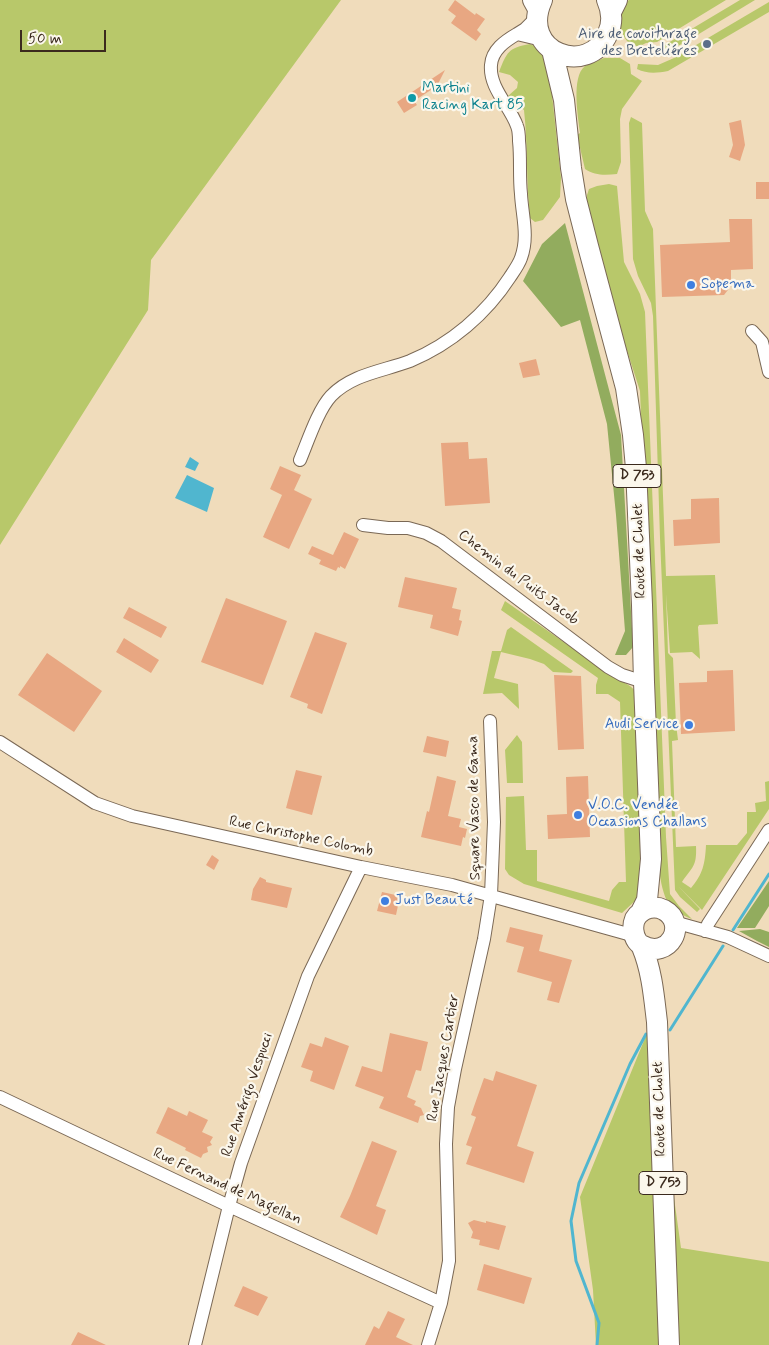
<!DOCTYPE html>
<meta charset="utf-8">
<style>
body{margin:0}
#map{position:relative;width:769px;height:1345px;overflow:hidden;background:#f0dcbb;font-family:Mynerve,sans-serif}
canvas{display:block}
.scale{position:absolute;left:20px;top:30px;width:86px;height:22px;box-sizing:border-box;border:2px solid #3b2a1e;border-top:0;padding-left:6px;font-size:15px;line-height:18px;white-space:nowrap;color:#3b2a1e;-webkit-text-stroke:4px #fbf7ec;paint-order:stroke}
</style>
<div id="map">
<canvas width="769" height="1345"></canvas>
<div class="scale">50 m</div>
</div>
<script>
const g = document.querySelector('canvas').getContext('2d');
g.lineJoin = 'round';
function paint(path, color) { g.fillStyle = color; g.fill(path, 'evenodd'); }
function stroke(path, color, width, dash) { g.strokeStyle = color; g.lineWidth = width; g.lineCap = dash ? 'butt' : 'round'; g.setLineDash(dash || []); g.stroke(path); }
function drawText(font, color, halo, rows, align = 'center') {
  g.font = font + ' Mynerve,sans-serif'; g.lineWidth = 4.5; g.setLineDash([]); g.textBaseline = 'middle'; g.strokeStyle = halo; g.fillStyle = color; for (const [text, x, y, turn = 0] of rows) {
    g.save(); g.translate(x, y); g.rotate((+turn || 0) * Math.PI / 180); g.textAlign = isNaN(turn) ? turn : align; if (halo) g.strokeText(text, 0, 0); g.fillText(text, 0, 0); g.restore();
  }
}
const green = new Path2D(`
 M0 0H341L151 260 148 310 0 545Z
 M629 0H726L657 42 646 43 638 47C634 45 630 43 627 41 618 30 617 9 629 0Z
 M740 0H755L684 43 662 53 654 55 643 53 652 49H658Z
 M769 2V12L668 71C657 73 647 74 637 69L638 64 658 65 674 58Z
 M530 44C542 48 545 55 549 67L561 178 560 197 543 220 535 222 530 218C526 182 528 146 524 110L508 96 517 88 518 82 510 75 499 72C507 52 508 48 530 44Z
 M604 58H620L630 64 631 74 642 81 622 109 620 119 621 162 617 174C606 175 595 176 585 169L577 135 580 133C578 116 571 77 585 66 590 63 598 61 604 58Z
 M631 117 642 123 645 211 653 229 666 576 715 575 718 624 699 625 698 627 700 659 692 652 670 653 666 594 668 653 673 658 676 724 678 740 672 741 676 847 696 846C697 867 692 867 682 882L691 888C703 874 705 864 706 845H737L747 833V812H756L755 803 766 801 765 782 769 781V809L702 910 678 886 700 909 697 912 680 897 675 890 660 538 653 316 651 303 638 276 633 259 629 123Z
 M609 184 617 186 624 262 640 294 645 312 666 837 670 894 679 906 692 919C683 916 671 909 667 901 657 879 658 847 657 823L640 391 602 273 587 208V195L589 189 597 186Z
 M505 601 611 675 630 686 639 694 645 874 639 885 637 899 622 913 524 884 509 875 505 869 506 797 524 796 526 850H537V881L609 901 612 890 619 882H626L620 702 608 694H596V685L598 678 501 610Z
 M511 627 573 671 571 673 553 672 544 664 530 659 501 652 494 678 518 684 519 709 502 693 483 694 492 651H501L507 630Z
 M517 735 522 742 523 783H507L505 750Z
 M650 1026 681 1248 769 1262V1345H596L593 1290 580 1197Z`);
const forest = new Path2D(`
 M565 223 621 435 633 647 626 655H615L625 631 616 515 607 424 580 320 561 327 523 281 542 244Z
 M769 881V906L755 928H737Z
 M760 929 769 932V947L757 941 739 931Z`);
const water = new Path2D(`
 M190 457 199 463 195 471 185 467Z
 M187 475 214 488 207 512 175 498Z`);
const stream = new Path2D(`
 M733 930 769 874
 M670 1030 723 946
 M597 1345 599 1323 576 1261 571 1221 579 1183 630 1064 646 1034`);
const building = new Path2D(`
 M455 0 475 15 476 13 485 19 477 30 481 34 476 41 451 23 456 16 448 10Z
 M445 70 437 86 414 101 417 105 404 113 397 102Z
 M741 120 745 145 740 161 729 157 733 145 729 123Z
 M756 182H769V199H756Z
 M729 219H752L753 269 731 270V286L724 295 662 297 660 245 730 242Z
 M536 359 540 375 523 378 519 363Z
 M468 442 469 459 487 458 490 503 445 506 441 443Z
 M280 466 301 475 294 490 312 499 289 549 263 537 282 495 270 489Z
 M719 498 720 543 674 546 673 520 691 519V499Z
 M344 532 359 539 345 569 340 566V568L338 567 336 571 319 564 321 560 308 554 312 546 333 555Z
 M405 577 457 588 452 608 461 610 459 620 462 621 458 636 430 628 433 615 398 607Z
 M226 598 287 621 263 685 201 662Z
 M129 607 167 627 161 638 123 618Z
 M315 632 347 643 322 714 307 708 308 704 290 697Z
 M124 638 159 660 151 673 116 652Z
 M47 653 102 691 74 732 18 695Z
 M733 670 735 731 681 734 679 683 707 682V671Z
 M554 675 581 676 584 749 558 750Z
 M427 736 449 741 446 757 423 752Z
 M296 770 322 776 312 815 286 808Z
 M437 776 456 781 448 816 461 819 459 827 467 829 465 838 463 837 461 846 421 837 427 811 429 812Z
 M588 776 590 837 548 839 547 815 567 814 566 777Z
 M212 855 219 860 214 870 206 865Z
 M260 877 266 880V882L292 888 287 908 251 900 253 889Z
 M382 892 400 896 396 915 377 911Z
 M510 927 543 935 539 951 572 960 559 1003 547 1000 552 982 517 972 524 947 506 942Z
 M390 1033 428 1042 421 1071 416 1070 407 1097 416 1101 414 1105 421 1108 424 1115 420 1116 418 1123 379 1108 384 1097 355 1086 362 1066 382 1072Z
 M325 1037 349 1046 334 1090 310 1081 313 1071 301 1067 310 1043 322 1047Z
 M496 1071 537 1085 517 1146 534 1152 524 1183 466 1164 472 1147 466 1145 476 1117 471 1115 484 1078 493 1081Z
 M168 1107 187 1116 189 1111 208 1120 202 1132 213 1137 210 1142 212 1145 207 1147 208 1152 203 1154 201 1158 185 1150 186 1148 156 1133Z
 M372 1141 397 1151 376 1206 386 1210 377 1235 340 1217 350 1196Z
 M474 1220 486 1223V1221L506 1226 499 1250 479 1245 480 1240 471 1238 473 1232 468 1223Z
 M484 1264 532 1278 524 1304 477 1290Z
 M243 1286 268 1297 258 1316 234 1306Z
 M388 1311 405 1319 396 1337 413 1345H365L374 1326 379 1329Z
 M78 1332 106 1345H71Z`);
const minor = new Path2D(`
 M537 17 525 29 517 34 542 40
 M752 331 762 342 769 372
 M300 460C308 441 318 410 331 396 352 374 384 371 410 361 451 344 486 314 510 277 514 271 519 264 521 258 529 236 522 215 521 194 519 176 521 159 519 141 519 136 519 131 517 126 510 106 489 88 491 65 492 50 505 41 517 34
 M363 525 388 528H408L426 533 441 541 608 667 622 675 644 682
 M0 742 95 803 132 816 361 867 452 885 635 936
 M674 922 728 937 769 956
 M705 931 708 924 769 830
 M0 1097 229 1206 441 1303
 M195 1345 229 1206 241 1163 308 976 361 867
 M428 1345 441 1303 449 1261 446 1144 448 1107 455 1069 484 939 491 895 494 822 490 721`);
const primary = new Path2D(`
 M542 0C518 53 589 78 608 33 613 22 612 11 607 0
 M552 50 564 100 571 168 576 199 588 246 626 388 633 435 636 468 642 605 644 682 651 859 647 900 641 912
 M641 945C670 961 688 923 664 910 660 908 655 907 650 908 644 909 638 914 635 919 632 926 633 935 637 941 641 946 639 942 642 947 652 971 654 997 657 1022L669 1345`);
const trunk = new Path2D(`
 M533 0 538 9
 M611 12 617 0`);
const markers = [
 [707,44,5,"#5c6f8a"],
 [412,98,5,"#0f9aa8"],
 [691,285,5,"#3f7fe0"],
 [689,725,5,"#3f7fe0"],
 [578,815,5,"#3f7fe0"],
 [385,901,5,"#3f7fe0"]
];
const shields = [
 [637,476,48],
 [663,1183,48]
];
const shieldNames = [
 ["D 753",637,476],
 ["D 753",663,1183]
];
const serviceNames = [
 ["Aire de covoiturage",697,35],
 ["des Breteliéres",697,52]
];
const cultureNames = [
 ["Martini",422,89],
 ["Racing Kart 85",422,106]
];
const shopNames = [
 ["Sopema",701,285],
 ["Audi Service",679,725,"right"],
 ["V.O.C. Vendée",588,806],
 ["Occasions Challans",588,823],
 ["Just Beauté",395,901]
];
const streetNames = [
 ["Route de Cholet",640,551,-92],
 ["Chemin du Puits Jacob",518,578,37],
 ["Square Vasco de Gama",475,808,-91],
 ["Rue Christophe Colomb",301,837,12],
 ["Rue Jacques Cartier",444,1058,-80],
 ["Rue Amérigo Vespucci",248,1095,-71],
 ["Route de Cholet",660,1109,-92],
 ["Rue Fernand de Magellan",227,1187,25]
];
paint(green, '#b8c86a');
paint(forest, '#92ac5e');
paint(water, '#50b6cf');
stroke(stream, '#50b6cf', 3);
paint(building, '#e8a782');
stroke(minor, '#7a6855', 14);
stroke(primary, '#7a6855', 22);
stroke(trunk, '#7a6855', 22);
stroke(minor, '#fff', 12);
stroke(primary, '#fff', 20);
stroke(trunk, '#fff', 20);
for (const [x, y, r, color] of markers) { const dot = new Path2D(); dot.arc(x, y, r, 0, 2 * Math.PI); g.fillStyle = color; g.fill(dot); stroke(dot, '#fbf7ec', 2); }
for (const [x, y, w] of shields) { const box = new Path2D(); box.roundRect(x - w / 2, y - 11.5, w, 23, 4); g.fillStyle = '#fbf7ec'; g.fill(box); stroke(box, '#3b2a1e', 1); }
drawText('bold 14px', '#3b2a1e', null, shieldNames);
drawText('15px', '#4e5e75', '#fbf7ec', serviceNames, 'right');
drawText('15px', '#0d838f', '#fbf7ec', cultureNames, 'left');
drawText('15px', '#366cbe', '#fbf7ec', shopNames, 'left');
drawText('15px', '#3b2a1e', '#fbf7ec', streetNames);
</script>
